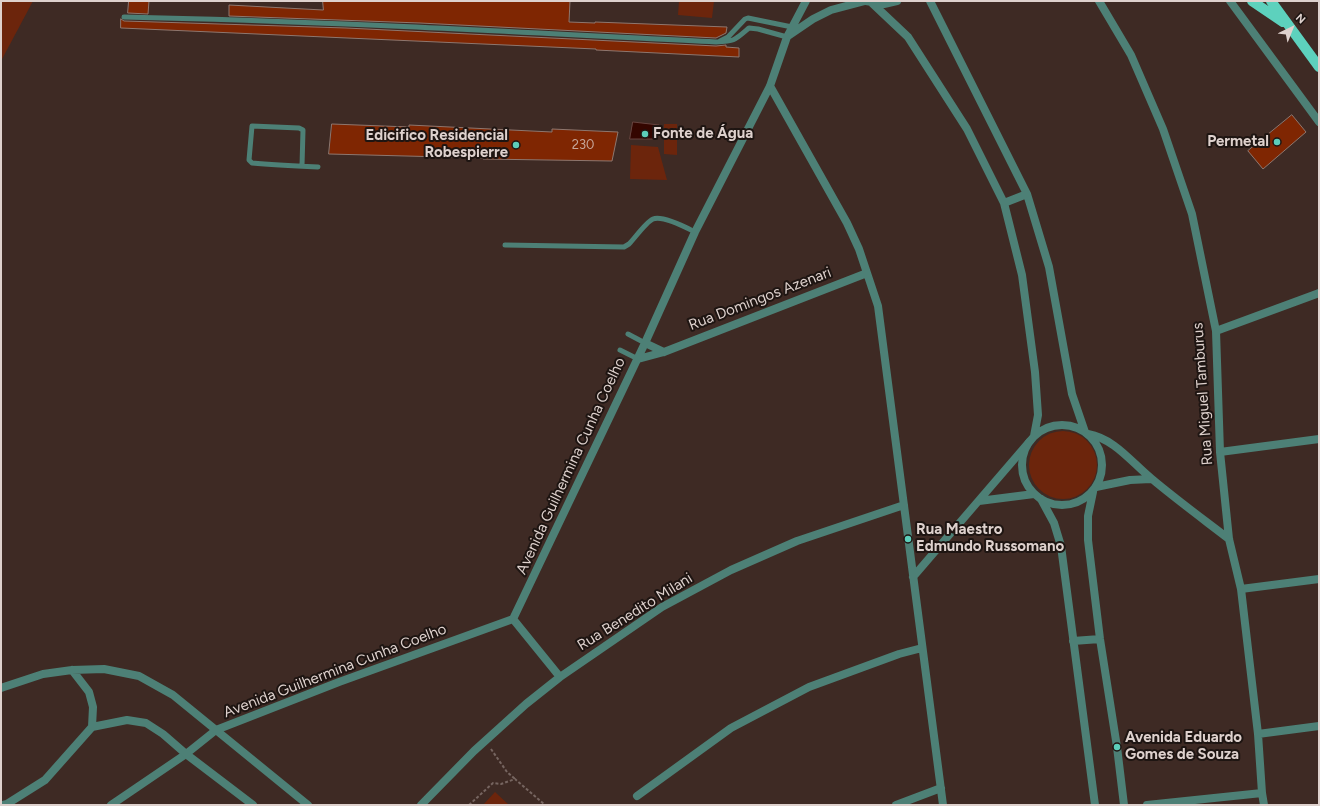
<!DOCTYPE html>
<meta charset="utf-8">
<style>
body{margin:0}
#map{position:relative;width:1320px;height:806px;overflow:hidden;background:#3e2a24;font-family:Figtree,sans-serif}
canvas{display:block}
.frame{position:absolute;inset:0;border:2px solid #ded1cd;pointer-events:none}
.north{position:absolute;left:1272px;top:8px;width:40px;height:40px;-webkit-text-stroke:3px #1e1512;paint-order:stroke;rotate:43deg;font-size:11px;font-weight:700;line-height:16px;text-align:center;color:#ded1cd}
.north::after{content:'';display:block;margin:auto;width:14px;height:18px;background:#ded1cd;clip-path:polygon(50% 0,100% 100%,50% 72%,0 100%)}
</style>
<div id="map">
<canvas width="1320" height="806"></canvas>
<div class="frame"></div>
<div class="north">N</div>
</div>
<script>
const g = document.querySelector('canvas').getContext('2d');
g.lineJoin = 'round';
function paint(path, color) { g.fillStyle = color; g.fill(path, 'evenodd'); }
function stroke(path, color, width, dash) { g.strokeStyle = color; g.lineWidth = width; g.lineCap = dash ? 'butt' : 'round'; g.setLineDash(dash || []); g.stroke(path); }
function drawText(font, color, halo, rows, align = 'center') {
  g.font = font + ' Figtree,sans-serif'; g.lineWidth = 4; g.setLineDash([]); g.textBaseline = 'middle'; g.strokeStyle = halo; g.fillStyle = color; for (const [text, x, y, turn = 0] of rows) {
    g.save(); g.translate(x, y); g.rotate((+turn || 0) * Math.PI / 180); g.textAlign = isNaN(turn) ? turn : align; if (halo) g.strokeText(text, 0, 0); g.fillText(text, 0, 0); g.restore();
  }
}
const green = new Path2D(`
 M1 1H33L1 61Z
 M679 1H714L712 18 678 15Z
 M664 124H677V155L664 154Z
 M631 145 658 147 667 180 630 179Z
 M1029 465a34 34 0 1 1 68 0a34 34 0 1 1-68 0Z
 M495 792 509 805H483Z`);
const water = new Path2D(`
 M633 122 659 125 657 139H630Z`);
const building = new Path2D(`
 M129 1H149L148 14 128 13Z
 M323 1H570L569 22 595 23V22L727 27 726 33 716 38 420 23 229 16V5L323 10Z
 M121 19 124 21 346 28 716 46 726 45V47L739 48V57L596 50V49L121 28Z
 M1292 115 1306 132 1263 169 1248 151Z
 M332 124 409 127V125L552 132V129L618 132 612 161 483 159V158L329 154Z`);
const path = new Path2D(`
 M491 749 507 772 515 779
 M469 805 493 783 501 784 515 779 545 805`);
const service = new Path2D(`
 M124 17C321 21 518 32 716 42 735 41 734 41 749 28L758 29 787 37
 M720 41 728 37 745 19 748 18 792 27
 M302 166 303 130 299 128 252 126 249 160 252 163C274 165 296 166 318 167
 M505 245 624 247 629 244C635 238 646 222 653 219 663 215 687 228 695 232
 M628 334 645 343
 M620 350 638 359`);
const minor = new Path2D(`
 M1099 1 1131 55 1163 129 1192 214 1216 331 1220 452 1229 539 1241 589 1258 734 1262 793 1264 805
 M1230 1 1319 122
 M788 36 813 19 831 10 865 1
 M770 86 847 223 859 249 878 306 943 805
 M1216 331 1319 293
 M645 343 664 352
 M638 359 664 352 867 273
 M1088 434C1115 439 1131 462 1152 479 1177 500 1203 519 1229 539
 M1220 452 1319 439
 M1096 487 1130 480 1151 479
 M979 501 1034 494
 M913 577 1030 441
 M1241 589 1319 579
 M513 619 560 677
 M1258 734 1319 726
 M637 796 731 728 809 687 899 654 922 648
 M111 805 186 754 216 730 339 682 513 619 645 343 695 232 770 86 787 37 806 1
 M421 805 474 751 526 704 560 677 662 607 731 570 797 541 904 505
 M896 805 941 788
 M1147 805 1262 793`);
const tertiary = new Path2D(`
 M866 1 884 4 897 1
 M930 1 1027 194 1049 267 1072 394 1085 432
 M872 3 908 37 967 129 1004 203 1022 275 1035 372 1038 415 1034 436
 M1004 203 1027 194
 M1022 465a40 40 0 1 1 80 0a40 40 0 1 1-80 0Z
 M1093 492 1088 516V540L1100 639 1117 747 1124 805
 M1041 499 1054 523 1061 546 1095 805
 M1073 641 1100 639
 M72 670 89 692 93 707 92 727
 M1 688 43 674 72 670 104 669 139 676 173 695 308 805
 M3 805 7 804 45 780 92 727 127 720 146 723 163 734 186 754 253 805`);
const primary = new Path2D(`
 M1252 1 1283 22
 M1271 1 1319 67`);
const markers = [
 [645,134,4,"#5cceba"],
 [1277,142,4,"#5cceba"],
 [516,145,4,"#5cceba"],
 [908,539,4,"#5cceba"],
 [1117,747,4,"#5cceba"]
];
const numberNames = [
 ["230",583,145]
];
const poiNames = [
 ["Fonte de Água",653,134],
 ["Edicifico Residencial",508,136,"right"],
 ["Robespierre",508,153,"right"],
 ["Permetal",1269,142,"right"],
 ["Rua Maestro",916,530],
 ["Edmundo Russomano",916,547],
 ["Avenida Eduardo",1125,738],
 ["Gomes de Souza",1125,755]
];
const streetNames = [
 ["Rua Domingos Azenari",760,299,-21],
 ["Rua Miguel Tamburus",1203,394,-94],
 ["Avenida Guilhermina Cunha Coelho",571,466,-65],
 ["Rua Benedito Milani",635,612,-32],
 ["Avenida Guilhermina Cunha Coelho",335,671,-21]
];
paint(green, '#6c250c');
paint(water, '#340600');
stroke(water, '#67433e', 1);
paint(building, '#7f2602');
stroke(building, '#8e776f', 1);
stroke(path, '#766560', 2, [3, 2]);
stroke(service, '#4d8076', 5);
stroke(minor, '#4d8076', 8);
stroke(tertiary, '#4d8076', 8);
stroke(primary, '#5dd1bd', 10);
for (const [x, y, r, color] of markers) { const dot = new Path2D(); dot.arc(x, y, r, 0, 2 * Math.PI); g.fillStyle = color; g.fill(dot); stroke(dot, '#1e1512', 1.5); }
drawText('13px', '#c6a69a', null, numberNames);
drawText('bold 15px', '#ded1cd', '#1e1512', poiNames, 'left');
drawText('15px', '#ded1cd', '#1e1512', streetNames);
</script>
